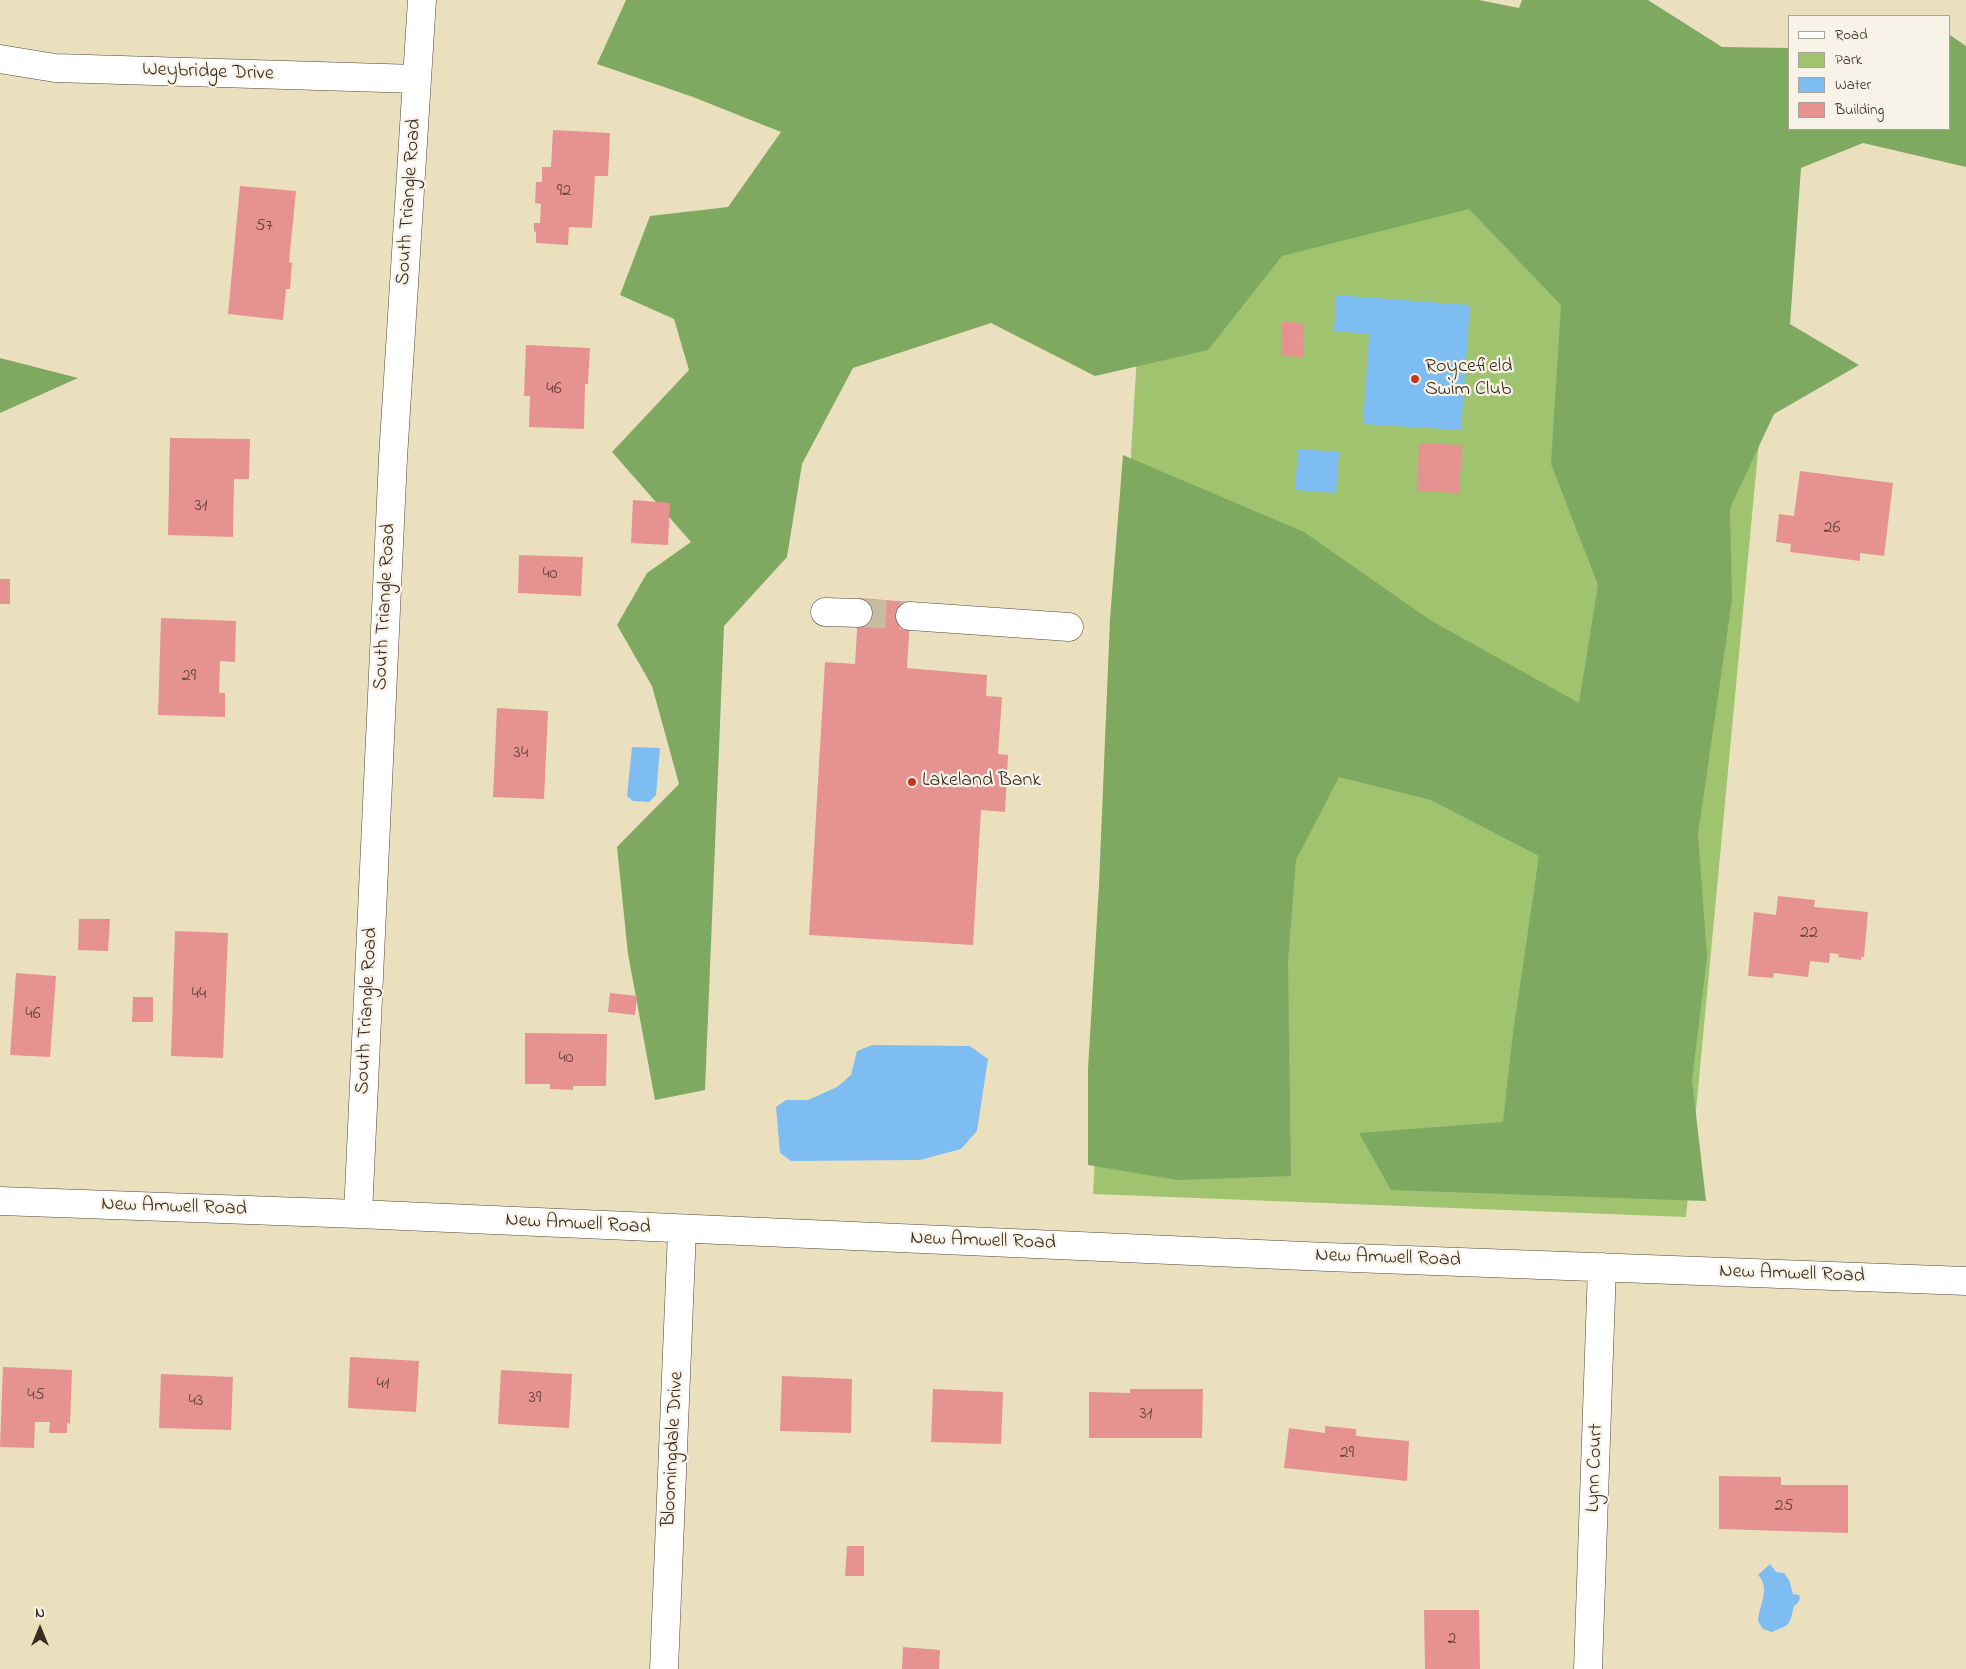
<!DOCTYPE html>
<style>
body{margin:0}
#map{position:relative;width:1966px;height:1669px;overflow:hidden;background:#ebe0be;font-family:"Indie Flower",sans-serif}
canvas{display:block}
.legend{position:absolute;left:1788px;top:15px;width:162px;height:115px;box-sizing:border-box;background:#f7f3e8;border:1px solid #aca397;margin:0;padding:6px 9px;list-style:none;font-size:15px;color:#3b2a1e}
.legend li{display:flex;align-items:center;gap:10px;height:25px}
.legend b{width:25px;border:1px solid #aca397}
.north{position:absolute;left:15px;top:1604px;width:50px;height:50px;-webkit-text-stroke:4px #f7f3e8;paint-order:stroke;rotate:0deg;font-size:14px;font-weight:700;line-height:20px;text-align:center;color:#3b2a1e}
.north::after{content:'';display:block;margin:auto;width:18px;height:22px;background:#3b2a1e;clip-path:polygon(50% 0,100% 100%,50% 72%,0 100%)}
</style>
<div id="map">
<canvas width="1966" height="1669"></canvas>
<ul class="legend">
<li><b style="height:6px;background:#fff"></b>Road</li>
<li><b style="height:14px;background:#9fc36e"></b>Park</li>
<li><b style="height:14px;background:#7ebdf2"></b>Water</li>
<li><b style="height:14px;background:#e69290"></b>Building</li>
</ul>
<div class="north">N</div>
</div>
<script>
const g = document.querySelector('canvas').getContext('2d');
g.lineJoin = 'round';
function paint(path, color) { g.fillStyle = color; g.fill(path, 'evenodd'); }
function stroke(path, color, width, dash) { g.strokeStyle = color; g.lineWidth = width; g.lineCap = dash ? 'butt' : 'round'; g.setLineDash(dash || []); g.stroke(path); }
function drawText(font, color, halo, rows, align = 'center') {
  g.font = font + ' "Indie Flower",sans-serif'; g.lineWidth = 4.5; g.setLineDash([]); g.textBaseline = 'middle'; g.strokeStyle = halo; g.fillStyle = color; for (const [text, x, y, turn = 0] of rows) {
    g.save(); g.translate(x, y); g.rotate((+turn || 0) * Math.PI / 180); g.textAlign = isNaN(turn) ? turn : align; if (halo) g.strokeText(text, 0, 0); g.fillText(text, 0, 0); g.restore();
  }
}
const green = new Path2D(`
 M1159 0 1790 112 1686 1217 1093 1194 1132 437Z`);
const forest = new Path2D(`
 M626 0H1479L1519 8 1522 0H1648L1722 47 1790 48V129H1950V35L1966 46V167L1863 143 1801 168 1790 324 1859 365 1774 414 1730 508 1732 600 1698 834 1707 957 1692 1080 1706 1201 1391 1190 1359 1133 1503 1122 1513 1033 1539 856 1431 800 1339 777 1296 860 1288 962 1291 1176 1178 1180 1088 1165V1069L1099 885 1110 619 1123 455 1304 532 1430 620 1579 703 1598 585 1551 464 1561 305 1469 209 1282 256 1208 350 1095 376 991 323 853 368 802 464 787 557 724 626 705 1090 655 1100 628 954 617 847 679 784 652 686 617 625 647 573 691 542 612 452 689 370 674 319 620 295 650 216 728 207 781 132 693 97 597 64Z
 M0 358 78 378 0 413Z`);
const water = new Path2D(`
 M1336 295 1470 305 1461 430 1363 424 1369 334 1334 331Z
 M1298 449 1339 452 1336 493 1295 490Z
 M632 747 660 748 656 795 649 802 633 801 627 796Z
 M872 1045 970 1046 988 1059 977 1131 961 1149 920 1160 791 1161 780 1153 776 1107 786 1100H808L837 1087 851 1075 857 1051Z
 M1770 1564 1776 1572 1784 1573 1789 1580 1793 1594 1799 1595 1800 1598 1798 1603 1794 1606C1789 1626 1791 1624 1772 1632L1763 1629 1758 1621C1759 1606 1771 1588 1758 1575Z`);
const building = new Path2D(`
 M553 130 610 133 608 176H595L592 228 569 227 568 245 536 243V232L534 231V223H540L541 204 535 203 536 182H542V167H551Z
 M240 186 296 191 289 262 292 263 290 289H286L283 320 228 314Z
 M1282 322 1304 323 1303 357 1281 356Z
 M526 345 590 348 588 384H585L584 429 529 427 530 396H524Z
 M170 438 250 439 249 479H234L233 537 168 535Z
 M1419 443 1462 445 1459 493 1417 491Z
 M1800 471 1893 483 1884 556 1860 553V561L1790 552 1791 544 1776 542 1779 514 1794 516Z
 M633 500 670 503 668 545 631 543Z
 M519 555 583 557 581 596 518 593Z
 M0 579H10V604H0Z
 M859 598 911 602 907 668 987 675 986 696 1002 697 998 754 1008 755 1005 812 981 810 973 945 809 935 825 662 855 664Z
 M161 618 236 621 235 662 220 661 219 693H225V717L158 715Z
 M497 708 548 711 544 799 493 797Z
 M1778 896 1815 900 1814 907 1868 912 1864 957H1861V960L1838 957 1839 954 1830 953 1829 963 1810 961 1808 977 1774 973 1773 978 1748 976 1754 912 1776 915Z
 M79 919H110L108 951 78 950Z
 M175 931 228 933 223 1058 171 1056Z
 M16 973 56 976 50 1057 10 1055Z
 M610 993 637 996 635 1015 608 1012Z
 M133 997H153V1022H132Z
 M525 1033 607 1034 606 1086H573V1090L550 1089V1084H525Z
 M350 1357 419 1361 416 1412 348 1408Z
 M3 1367 72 1370 70 1424 67 1423V1433H49L50 1422H35L34 1448 0 1447Z
 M501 1370 572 1374 569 1428 498 1424Z
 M161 1374 233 1377 231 1430 159 1428Z
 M782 1376 852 1379 851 1433 780 1431Z
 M933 1389 1003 1392 1001 1444 931 1442Z
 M1130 1389H1203L1202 1438H1089V1392L1130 1393Z
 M1325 1426 1356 1429V1436L1409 1441 1407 1481 1284 1468 1289 1428 1325 1433Z
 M1719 1476 1781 1477V1485H1848V1533L1719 1529Z
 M847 1546H864V1576H845Z
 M1424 1610H1479L1480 1669H1425Z
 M903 1647 940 1650 939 1669H902Z`);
const minorTunnel = new Path2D(`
 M858 613 910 616`);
const minor = new Path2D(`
 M0 59 55 68 417 79
 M825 612 858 613
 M910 616 1069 627
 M0 1201 358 1214 1327 1257 1966 1281
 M358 1214 393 458 422 0
 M664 1669 682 1230
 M1588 1669 1602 1267`);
const markers = [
 [1415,379,5,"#c8321e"],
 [912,782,5,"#c8321e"]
];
const numberNames = [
 ["92",564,192],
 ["57",264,227],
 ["46",554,390],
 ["31",201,507],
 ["26",1832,529],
 ["40",550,575],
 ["29",189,677],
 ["34",521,754],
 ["22",1809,934],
 ["44",199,995],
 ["46",33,1015],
 ["40",566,1059],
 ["41",383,1385],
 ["45",36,1396],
 ["39",535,1399],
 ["43",196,1402],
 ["31",1146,1415],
 ["29",1347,1454],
 ["25",1784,1507],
 ["2",1452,1640]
];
const streetNames = [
 ["Weybridge Drive",208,73,2],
 ["South Triangle Road",410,202,-86],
 ["South Triangle Road",386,607,-87],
 ["South Triangle Road",368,1011,-87],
 ["New Amwell Road",174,1208,2],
 ["New Amwell Road",578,1225,3],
 ["New Amwell Road",983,1242,2],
 ["New Amwell Road",1388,1259,2],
 ["New Amwell Road",1792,1275,2],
 ["Bloomingdale Drive",674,1449,-87],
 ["Lynn Court",1596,1468,-88]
];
const poiNames = [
 ["Roycefield",1425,368],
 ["Swim Club",1425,391],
 ["Lakeland Bank",922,782]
];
paint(green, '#9fc36e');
paint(forest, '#7fa961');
paint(water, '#7ebdf2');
paint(building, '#e69290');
stroke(minorTunnel, '#c8bc9e', 28, [28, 14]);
stroke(minor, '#554536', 29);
stroke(minor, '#fff', 28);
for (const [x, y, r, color] of markers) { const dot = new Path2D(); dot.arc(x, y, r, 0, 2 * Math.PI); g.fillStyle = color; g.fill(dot); stroke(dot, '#f7f3e8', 2); }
drawText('18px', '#66443a', null, numberNames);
drawText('20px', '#3b2a1e', '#f7f3e8', streetNames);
drawText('20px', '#3b2a1e', '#f7f3e8', poiNames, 'left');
</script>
